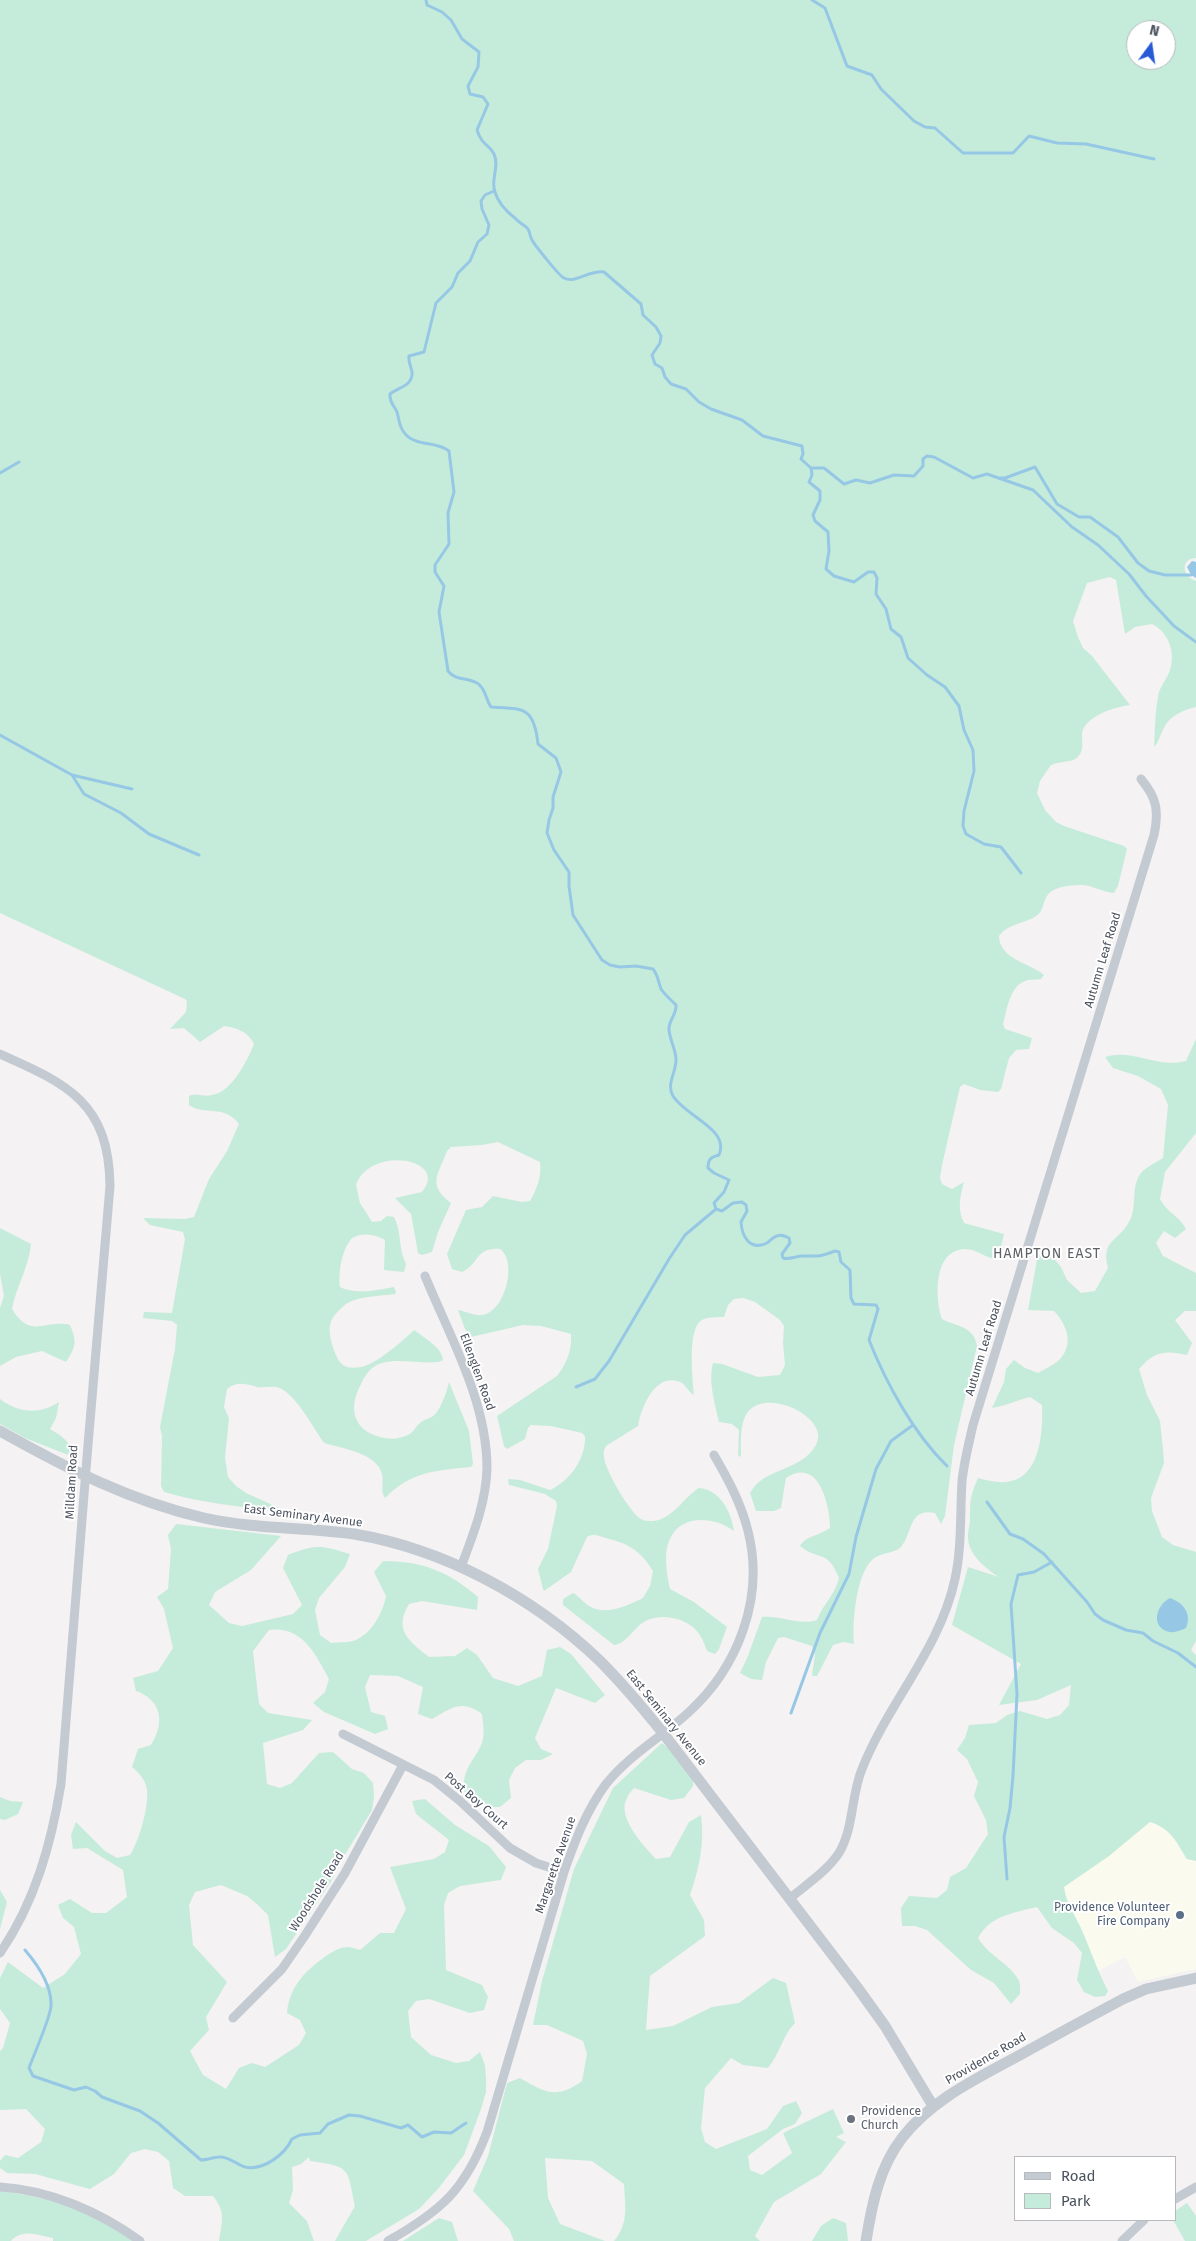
<!DOCTYPE html>
<style>
body{margin:0}
#map{position:relative;width:1196px;height:2241px;overflow:hidden;background:#f4f2f2;font-family:"Fira Sans",sans-serif}
canvas{display:block}
.legend{position:absolute;left:1014px;top:2156px;width:162px;height:65px;box-sizing:border-box;background:#fff;border:1px solid #b7babf;margin:0;padding:6px 9px;list-style:none;font-size:15px;color:#4b525e}
.legend li{display:flex;align-items:center;gap:10px;height:25px}
.legend b{width:25px;border:1px solid #b7babf}
.north{position:absolute;left:1126px;top:20px;width:50px;height:50px;box-sizing:border-box;background:#fff;border:1px solid #b7babf;border-radius:50%;rotate:14deg;font-size:14px;font-weight:700;line-height:20px;text-align:center;color:#4b525e}
.north::after{content:'';display:block;margin:auto;width:18px;height:22px;background:#295ad6;clip-path:polygon(50% 0,100% 100%,50% 72%,0 100%)}
</style>
<div id="map">
<canvas width="1196" height="2241"></canvas>
<ul class="legend">
<li><b style="height:6px;background:#c4cad2"></b>Road</li>
<li><b style="height:14px;background:#c5ecda"></b>Park</li>
</ul>
<div class="north">N</div>
</div>
<script>
const g = document.querySelector('canvas').getContext('2d');
g.lineJoin = 'round';
function paint(path, color) { g.fillStyle = color; g.fill(path, 'evenodd'); }
function stroke(path, color, width, dash) { g.strokeStyle = color; g.lineWidth = width; g.lineCap = dash ? 'butt' : 'round'; g.setLineDash(dash || []); g.stroke(path); }
function drawText(font, color, halo, rows, align = 'center') {
  g.font = font + ' "Fira Sans",sans-serif'; g.lineWidth = 4; g.setLineDash([]); g.textBaseline = 'middle'; g.strokeStyle = halo; g.fillStyle = color; for (const [text, x, y, turn = 0] of rows) {
    g.save(); g.translate(x, y); g.rotate((+turn || 0) * Math.PI / 180); g.textAlign = isNaN(turn) ? turn : align; if (halo) g.strokeText(text, 0, 0); g.fillText(text, 0, 0); g.restore();
  }
}
const commercial = new Path2D(`
 M1150 1821 1162 1826 1172 1835 1186 1859 1196 1861V1969L1138 1982 1125 1957 1098 1971 1080 1927 1066 1901 1064 1887 1109 1856Z`);
const green = new Path2D(`
 M0 0H1196V558C1179 559 1183 577 1196 581V707C1185 709 1170 716 1165 726 1160 734 1160 740 1154 747 1155 729 1155 710 1159 692 1161 686 1165 681 1168 675 1177 656 1170 633 1152 624L1135 627 1125 634 1116 580 1110 577 1087 583 1073 621 1078 637 1083 648 1092 656 1130 705C1115 707 1084 716 1082 734 1082 743 1084 750 1078 757 1072 763 1059 761 1051 765L1040 781 1037 793 1045 810 1056 822 1064 826 1124 846 1127 849 1118 886 1114 893C1103 892 1093 886 1083 885 1073 885 1053 886 1047 896 1042 904 1044 911 1036 916 1024 924 1007 924 999 936 999 959 1030 963 1044 975L1041 979C1036 980 1029 979 1025 981 1009 987 1007 1011 1003 1024L1005 1029 1032 1038 1029 1049 1016 1050 1009 1058 1001 1089 998 1092 980 1090 964 1084 960 1087 942 1165 940 1178 942 1184 952 1189 964 1182C960 1197 957 1209 964 1223L1004 1234 998 1259C986 1259 976 1248 964 1249 933 1251 935 1298 942 1319 957 1327 974 1326 977 1346L954 1445 945 1516 941 1524 935 1513C908 1508 913 1533 901 1547 894 1554 881 1552 873 1559 856 1574 852 1622 854 1644L843 1642 833 1645 817 1676H813L812 1674 815 1655 812 1646 784 1637 778 1638 766 1662 762 1680 751 1679 740 1673 748 1656 762 1617C780 1615 800 1626 817 1620 823 1604 835 1595 839 1578 828 1549 818 1561 800 1546 805 1536 821 1535 830 1528 830 1506 819 1456 786 1478L781 1508 774 1511H756L750 1493C764 1467 801 1472 816 1445 832 1416 757 1382 744 1419 740 1431 741 1445 741 1457L738 1455 739 1430 732 1424 719 1422C715 1404 708 1381 713 1363L722 1364 758 1377 780 1375 785 1365 783 1343 784 1326 780 1320 755 1302 743 1298 734 1299 728 1305 724 1317C718 1317 710 1317 704 1319 686 1325 693 1379 694 1395 688 1392 686 1384 680 1382 655 1372 641 1408 638 1426L606 1446C604 1449 603 1453 604 1457 605 1470 630 1513 641 1519 644 1521 649 1521 653 1521 673 1519 683 1498 699 1488 720 1490 731 1511 734 1531 716 1517 681 1513 670 1539 663 1553 667 1574 670 1589L694 1602 727 1627 719 1649 715 1654 707 1651C704 1642 700 1633 693 1627 678 1616 656 1613 641 1624 633 1630 625 1644 614 1645L563 1605V1599L573 1593C579 1596 583 1602 589 1606 606 1616 627 1606 643 1598L650 1586 653 1571C640 1550 629 1544 606 1538 599 1536 593 1533 587 1537L571 1572 544 1591 543 1589 538 1569 548 1549 557 1506 556 1501 545 1494 509 1485 508 1479 520 1480 550 1490C570 1481 586 1458 585 1436L582 1433 551 1426 531 1425 528 1428 525 1439 507 1449 504 1446 497 1416 557 1376C567 1363 572 1350 571 1334L541 1326 523 1325 471 1337 465 1329 458 1310C465 1311 475 1316 481 1315 505 1314 518 1261 500 1249 475 1247 479 1265 462 1272L452 1269 447 1254 466 1210 482 1207 493 1196 522 1202 530 1201C537 1189 542 1176 540 1162L498 1142 482 1145 451 1147 447 1151C438 1175 427 1185 451 1203L438 1232 432 1252 422 1255 418 1253 411 1214 395 1198 422 1192C450 1158 370 1145 356 1185L360 1203 372 1222 381 1221 387 1216 394 1217C402 1232 398 1249 406 1264L404 1272 384 1270 385 1240C375 1234 363 1232 352 1238 342 1249 338 1272 340 1287 355 1295 377 1290 394 1287L396 1292 395 1294C380 1296 359 1296 346 1304 340 1309 331 1317 330 1325 328 1335 335 1359 343 1365 349 1369 358 1368 365 1366 378 1362 404 1340 414 1330 423 1337 443 1348 443 1360L439 1362C420 1364 400 1358 382 1363 371 1366 366 1374 361 1384 348 1408 353 1430 380 1437 390 1440 400 1439 410 1434 414 1431 416 1426 420 1423 424 1419 429 1419 433 1416 441 1410 447 1391 449 1382L469 1431 473 1464 471 1467C434 1471 412 1471 385 1498 380 1491 384 1482 382 1474 377 1453 341 1448 324 1443 314 1429 293 1389 276 1387 270 1386 263 1388 257 1387 247 1384 236 1381 227 1389L224 1407 229 1418 225 1458 228 1477 236 1486 246 1493 288 1512C247 1507 204 1504 164 1492L161 1486 162 1436 160 1427 175 1349 177 1325 172 1321 143 1318 144 1312 172 1313 185 1239 183 1232 150 1225 143 1218 185 1219 194 1217 209 1179 227 1151 239 1124C225 1104 203 1116 189 1105V1096C196 1093 204 1097 212 1095 232 1092 247 1061 254 1044 247 1031 237 1028 224 1026L200 1042 184 1028 170 1029 186 1012 187 1001 185 999 0 913ZM1136 30H1166V60H1136Z
 M1196 1039V1133L1165 1172 1160 1199C1169 1215 1178 1214 1186 1229L1175 1238 1164 1231 1156 1243 1163 1256 1196 1273V1311H1185L1175 1320 1192 1343 1187 1355C1165 1350 1154 1351 1139 1369L1147 1395 1160 1421 1163 1449 1164 1463 1151 1498 1152 1511 1162 1537 1173 1545 1196 1552V1641L1191 1650 1196 1655V1861L1187 1859C1176 1841 1171 1829 1150 1822L1109 1856 1064 1887C1066 1902 1073 1912 1080 1926 1090 1948 1097 1970 1108 1991L1105 1996 1095 1997 1084 1992 1077 1980 1082 1953 1074 1943 1052 1928 1037 1907C1013 1913 991 1915 978 1938 990 1957 1009 1963 1018 1979 1021 1983 1020 1990 1020 1994L1011 2004 994 1983 971 1970 927 1930 915 1926H902L901 1908 909 1896 937 1898 947 1890 950 1877 966 1868 988 1834 986 1820 974 1796 978 1782 967 1759 957 1750 965 1738 969 1725 996 1723 1007 1715 1020 1711 1047 1719 1060 1715 1069 1705 1071 1685 1037 1700 999 1705 1021 1664 952 1625 968 1567 999 1577C985 1568 967 1554 968 1535 968 1530 970 1525 970 1520 970 1500 970 1497 978 1478 986 1480 997 1483 1005 1482 1041 1480 1043 1431 1042 1405L1030 1397C1017 1400 1006 1406 992 1408L1004 1382 1006 1369 1014 1360 1025 1368 1038 1373C1045 1369 1056 1364 1061 1358 1074 1342 1066 1324 1054 1311L1028 1310 1038 1254 1051 1255 1061 1267 1067 1280 1081 1293 1095 1291 1108 1268C1101 1239 1118 1242 1129 1222 1138 1207 1130 1187 1141 1173 1146 1167 1157 1162 1163 1158L1168 1105 1161 1089 1138 1076 1113 1068 1105 1057C1134 1048 1156 1069 1186 1061Z
 M0 1228 31 1244C29 1267 16 1287 12 1309 31 1340 44 1319 70 1325 77 1341 76 1347 66 1362L42 1351 16 1357 0 1366V1308L4 1296 0 1274Z
 M0 1399C18 1413 40 1415 59 1402L56 1418 50 1429C64 1437 71 1443 76 1458L25 1438 0 1424Z
 M176 1524 281 1536 251 1570 215 1592 209 1605 229 1623 242 1626 293 1614 302 1605 283 1568 288 1555C316 1544 320 1545 350 1554L345 1567 319 1598 315 1610 320 1635 331 1643C339 1642 351 1643 358 1639 373 1631 383 1612 386 1596L374 1572 383 1561C423 1561 449 1572 478 1597L477 1610 422 1601 409 1604C393 1630 409 1641 429 1657L455 1656 467 1648 477 1655 493 1678 518 1686 542 1676 547 1650 560 1647 571 1654 605 1695 595 1703 556 1688 535 1738 541 1749 553 1754 541 1760H526L515 1768 509 1780 511 1798 500 1807H486L464 1791C462 1768 474 1762 482 1743 485 1734 483 1724 482 1714 461 1699 452 1708 432 1719L418 1714 423 1687 398 1676 370 1675 365 1687 371 1712 385 1716 388 1729 375 1734 324 1712 313 1703 325 1692 329 1679C315 1654 303 1626 269 1630L253 1651 259 1704 268 1713 312 1720 303 1730 263 1743 267 1784 280 1788 292 1783 319 1753 333 1752 352 1769 364 1773 373 1783 374 1797 372 1810 337 1868 332 1880 286 1949 275 1957 268 1915 258 1905 247 1896 221 1885 195 1892 189 1905 193 1945 227 1982 206 2017 209 2030 190 2051 203 2075 226 2089 239 2068 252 2063 265 2067 299 2045 306 2033 300 2020 287 2013C289 1987 306 1970 326 1956 332 1952 340 1947 348 1947 352 1947 356 1949 360 1950L380 1933H394L406 1909 390 1867 434 1859 445 1852 449 1840 416 1814 412 1801 425 1799 455 1825 489 1846 506 1867 501 1880 460 1886 448 1893 444 1905 446 1970 482 1985 488 1997 484 2010 470 2013 429 1999 416 2001 408 2011 411 2037 431 2055 456 2063 469 2061 480 2052 485 2065 486 2079V2092L481 2109 464 2155 438 2189 419 2209 366 2241H335L355 2206C347 2167 351 2167 310 2161L309 2157 301 2164 292 2167 293 2190 289 2203 307 2221 314 2241H219C222 2221 226 2212 213 2196H185L173 2188 169 2161 158 2152 145 2149 131 2153 114 2174 90 2189 35 2174 7 2173 0 2168V2161L5 2155 18 2158 41 2142 45 2129 26 2109 0 2110V2051L3 2048 10 2023 0 2009V1978L8 1962 43 1988 65 1974 81 1954 74 1927 63 1918 58 1905 70 1899 92 1913H106L127 1897 123 1870 87 1848 73 1849 71 1835 76 1822 105 1851 117 1858 130 1855C139 1841 149 1807 147 1790 146 1780 139 1773 132 1767L138 1749 151 1745C165 1723 162 1700 136 1691L133 1678 158 1671 173 1648 164 1609 157 1597 168 1589 171 1549 168 1535Z
 M662 1743 685 1762 694 1772 693 1786 684 1798 671 1800 634 1788C632 1791 628 1794 627 1798 616 1817 644 1846 656 1859L670 1857 689 1822 701 1815C705 1843 699 1869 690 1895L704 1920 705 1936 650 1976 646 2030 673 2026 712 2007 739 2003 773 1978 786 1983 795 2023C782 2036 780 2054 768 2068L743 2065 731 2058 705 2088 701 2128 705 2142 716 2149 767 2129 783 2106 796 2101 802 2113 795 2124 783 2129 748 2156 750 2170 762 2175 792 2153 783 2133 833 2109 844 2133 836 2137 846 2142 821 2174 774 2202 755 2236 760 2241H614C629 2223 625 2207 624 2184L592 2161 545 2158 548 2198 560 2224 605 2241H514L509 2229 473 2191 488 2156 507 2083 520 2078C544 2092 557 2100 582 2081L587 2054 583 2041 547 2025H533L542 1981 574 1869 613 1788Z
 M0 1797 10 1801 23 1802 18 1814 5 1820 0 1819Z
 M0 1890 7 1902 0 1929Z
 M0 2191C47 2196 95 2212 133 2241H53V2238C38 2235 22 2228 11 2241H0Z
 M1187 2203 1196 2216V2241H1185L1173 2220H1175V2211Z
 M439 2218 452 2222 458 2241H403Z
 M833 2218 846 2223 848 2241H812L821 2226Z`);
const water = new Path2D(`
 M1192 561 1196 562V578L1191 575 1187 567Z
 M1170 1598C1184 1603 1192 1614 1186 1628 1181 1630 1175 1633 1169 1632 1150 1627 1156 1605 1170 1598Z`);
const stream = new Path2D(`
 M426 0 427 5 442 12 451 20 462 39 479 52 478 67 468 86 470 94 483 97 488 104 477 130C482 146 489 144 494 154 500 167 490 180 495 192 498 203 507 212 516 219 519 223 525 225 528 229 530 232 530 237 532 240 534 244 560 277 564 278 575 284 589 270 604 272L641 304 643 315 656 327 661 336 660 343 652 355 655 364 662 368 665 377 671 384 686 389 699 402 711 409 742 420 763 436 802 446 803 454 801 459 811 468 812 475 809 482 820 491V500L813 515 815 521 828 532 829 551 826 569 834 576 854 582 868 572H874L877 578 876 594 886 609 891 629 901 637 908 658 927 675 945 687 959 706 964 730 973 750 974 771 964 811 963 826 966 834 984 844 1001 847 1021 873
 M812 0 825 8 847 66 872 75 881 89 914 121 925 127 935 128 963 153H1013L1029 136 1057 143 1086 144 1154 159
 M494 191 485 195 481 201 482 209 489 225 487 234 478 242 470 261 458 273 452 287 436 303 424 352 409 356C408 362 411 366 412 372 413 386 399 387 390 394 389 403 394 405 397 412 399 419 399 425 403 431 414 448 435 440 449 451L454 492 448 513 449 544 435 565V572L444 586 439 612 448 671C456 681 466 677 477 683 485 687 486 700 491 707 523 709 534 706 538 744L556 758 561 772 553 797V808L549 820 547 833 554 850 569 872V886L573 915 602 960 610 965 620 967 636 966 653 969C658 975 658 981 661 989 665 995 671 1000 676 1005 677 1014 668 1021 669 1030 670 1041 676 1049 676 1060 676 1073 666 1084 673 1096 686 1117 730 1129 719 1155 711 1157 708 1159 708 1168L714 1173 729 1180 724 1192 714 1203 716 1209 722 1211 733 1203 742 1202 746 1205 747 1211 741 1222C742 1237 750 1251 767 1243 770 1241 773 1237 777 1236 781 1234 785 1236 789 1238L790 1243 782 1254 783 1258C790 1260 796 1256 803 1256 820 1256 819 1257 835 1251L839 1252 841 1262 850 1270 851 1298 854 1304 876 1305 878 1309 869 1340C886 1383 914 1434 947 1466
 M811 468H824L844 484 856 480 870 483 894 475 914 476 923 466V459L927 456 934 457 973 478 987 474 1033 490 1072 527 1098 545 1129 574 1146 596 1174 626 1196 642
 M0 473 19 462
 M1000 478H1005L1035 467 1057 504 1079 517H1090L1118 537 1138 563 1149 571 1165 575H1191
 M0 735 72 775 132 789
 M72 775 84 794 121 813 149 834 199 855
 M576 1387 595 1379 609 1361 669 1259 685 1235 716 1209
 M987 1502 1010 1534 1023 1539 1044 1554 1087 1602 1095 1614 1103 1620 1126 1630 1143 1633 1153 1641 1178 1653 1196 1667
 M791 1713 820 1633 849 1574 856 1537 876 1469 891 1441 913 1425
 M1007 1879 1004 1837 1010 1808 1013 1776 1017 1694 1011 1604 1018 1575 1034 1572 1052 1562
 M25 1950C37 1964 52 1985 51 2006 50 2019 34 2054 29 2068L33 2076 74 2090 86 2087 95 2091 102 2097 140 2111 158 2123 201 2160C207 2160 214 2157 220 2157 230 2157 237 2165 245 2167 264 2171 285 2154 292 2139L300 2135 320 2133 328 2124 349 2115 360 2116 401 2128 408 2125 422 2137 434 2132 451 2133 466 2123`);
const minor = new Path2D(`
 M0 1054C68 1084 109 1103 110 1186 92 1385 77 1585 61 1784 51 1845 35 1902 0 1953
 M425 1276C450 1337 487 1401 487 1468 486 1503 473 1535 461 1567
 M343 1734 434 1780 460 1801 510 1848 536 1863 564 1872
 M789 1899C806 1885 827 1871 839 1853 854 1828 851 1795 862 1769 888 1703 940 1649 955 1579 962 1547 960 1513 962 1481 964 1462 969 1443 973 1425L1154 835C1159 811 1157 798 1141 779
 M233 2018 282 1969 304 1937 345 1873 403 1765
 M0 2187C50 2190 100 2212 140 2241
 M1175 2199 1196 2187
 M388 2241C441 2211 465 2190 487 2132L564 1872C575 1841 586 1811 606 1784 629 1755 662 1737 689 1712 738 1667 765 1598 748 1531 741 1503 728 1479 714 1455
 M1122 2241 1144 2220`);
const tertiary = new Path2D(`
 M0 1431C66 1468 130 1501 204 1518 253 1529 304 1527 354 1534 444 1549 533 1597 599 1660 622 1683 643 1708 663 1733L857 1987 885 2026 933 2106
 M866 2241C872 2204 879 2168 902 2138 932 2099 978 2078 1020 2055 1054 2036 1089 2017 1123 1999L1146 1989 1196 1978`);
const markers = [
 [1180,1915,5,"#5c6f8a"],
 [851,2119,5,"#6b7280"]
];
const streetNames = [
 ["Autumn Leaf Road",1103,960,-73],
 ["Autumn Leaf Road",984,1348,-73],
 ["Ellenglen Road",477,1372,70],
 ["Milldam Road",72,1482,-87],
 ["East Seminary Avenue",303,1516,7],
 ["East Seminary Avenue",666,1718,51],
 ["Post Boy Court",476,1801,41],
 ["Margarette Avenue",556,1865,-71],
 ["Woodshole Road",317,1892,-58],
 ["Providence Road",986,2059,-30]
];
const serviceNames = [
 ["Providence Volunteer",1170,1908],
 ["Fire Company",1170,1922]
];
const worshipNames = [
 ["Providence",861,2112],
 ["Church",861,2126]
];
const neighbourhoodNames = [
 ["HAMPTON EAST",1047,1254]
];
paint(commercial, '#fbfaee');
paint(green, '#c5ecda');
paint(water, '#96c8e5');
stroke(stream, '#96c8e5', 3);
stroke(minor, '#c4cad2', 9);
stroke(tertiary, '#c4cad2', 11);
for (const [x, y, r, color] of markers) { const dot = new Path2D(); dot.arc(x, y, r, 0, 2 * Math.PI); g.fillStyle = color; g.fill(dot); stroke(dot, '#fff', 2); }
drawText('12px', '#4b525e', '#fff', streetNames);
drawText('12px', '#4e5e75', '#fff', serviceNames, 'right');
drawText('12px', '#5b616d', '#fff', worshipNames, 'left');
g.letterSpacing = '1px';
drawText('14px', '#5e6166', '#fff', neighbourhoodNames);
g.letterSpacing = '0px';
</script>
